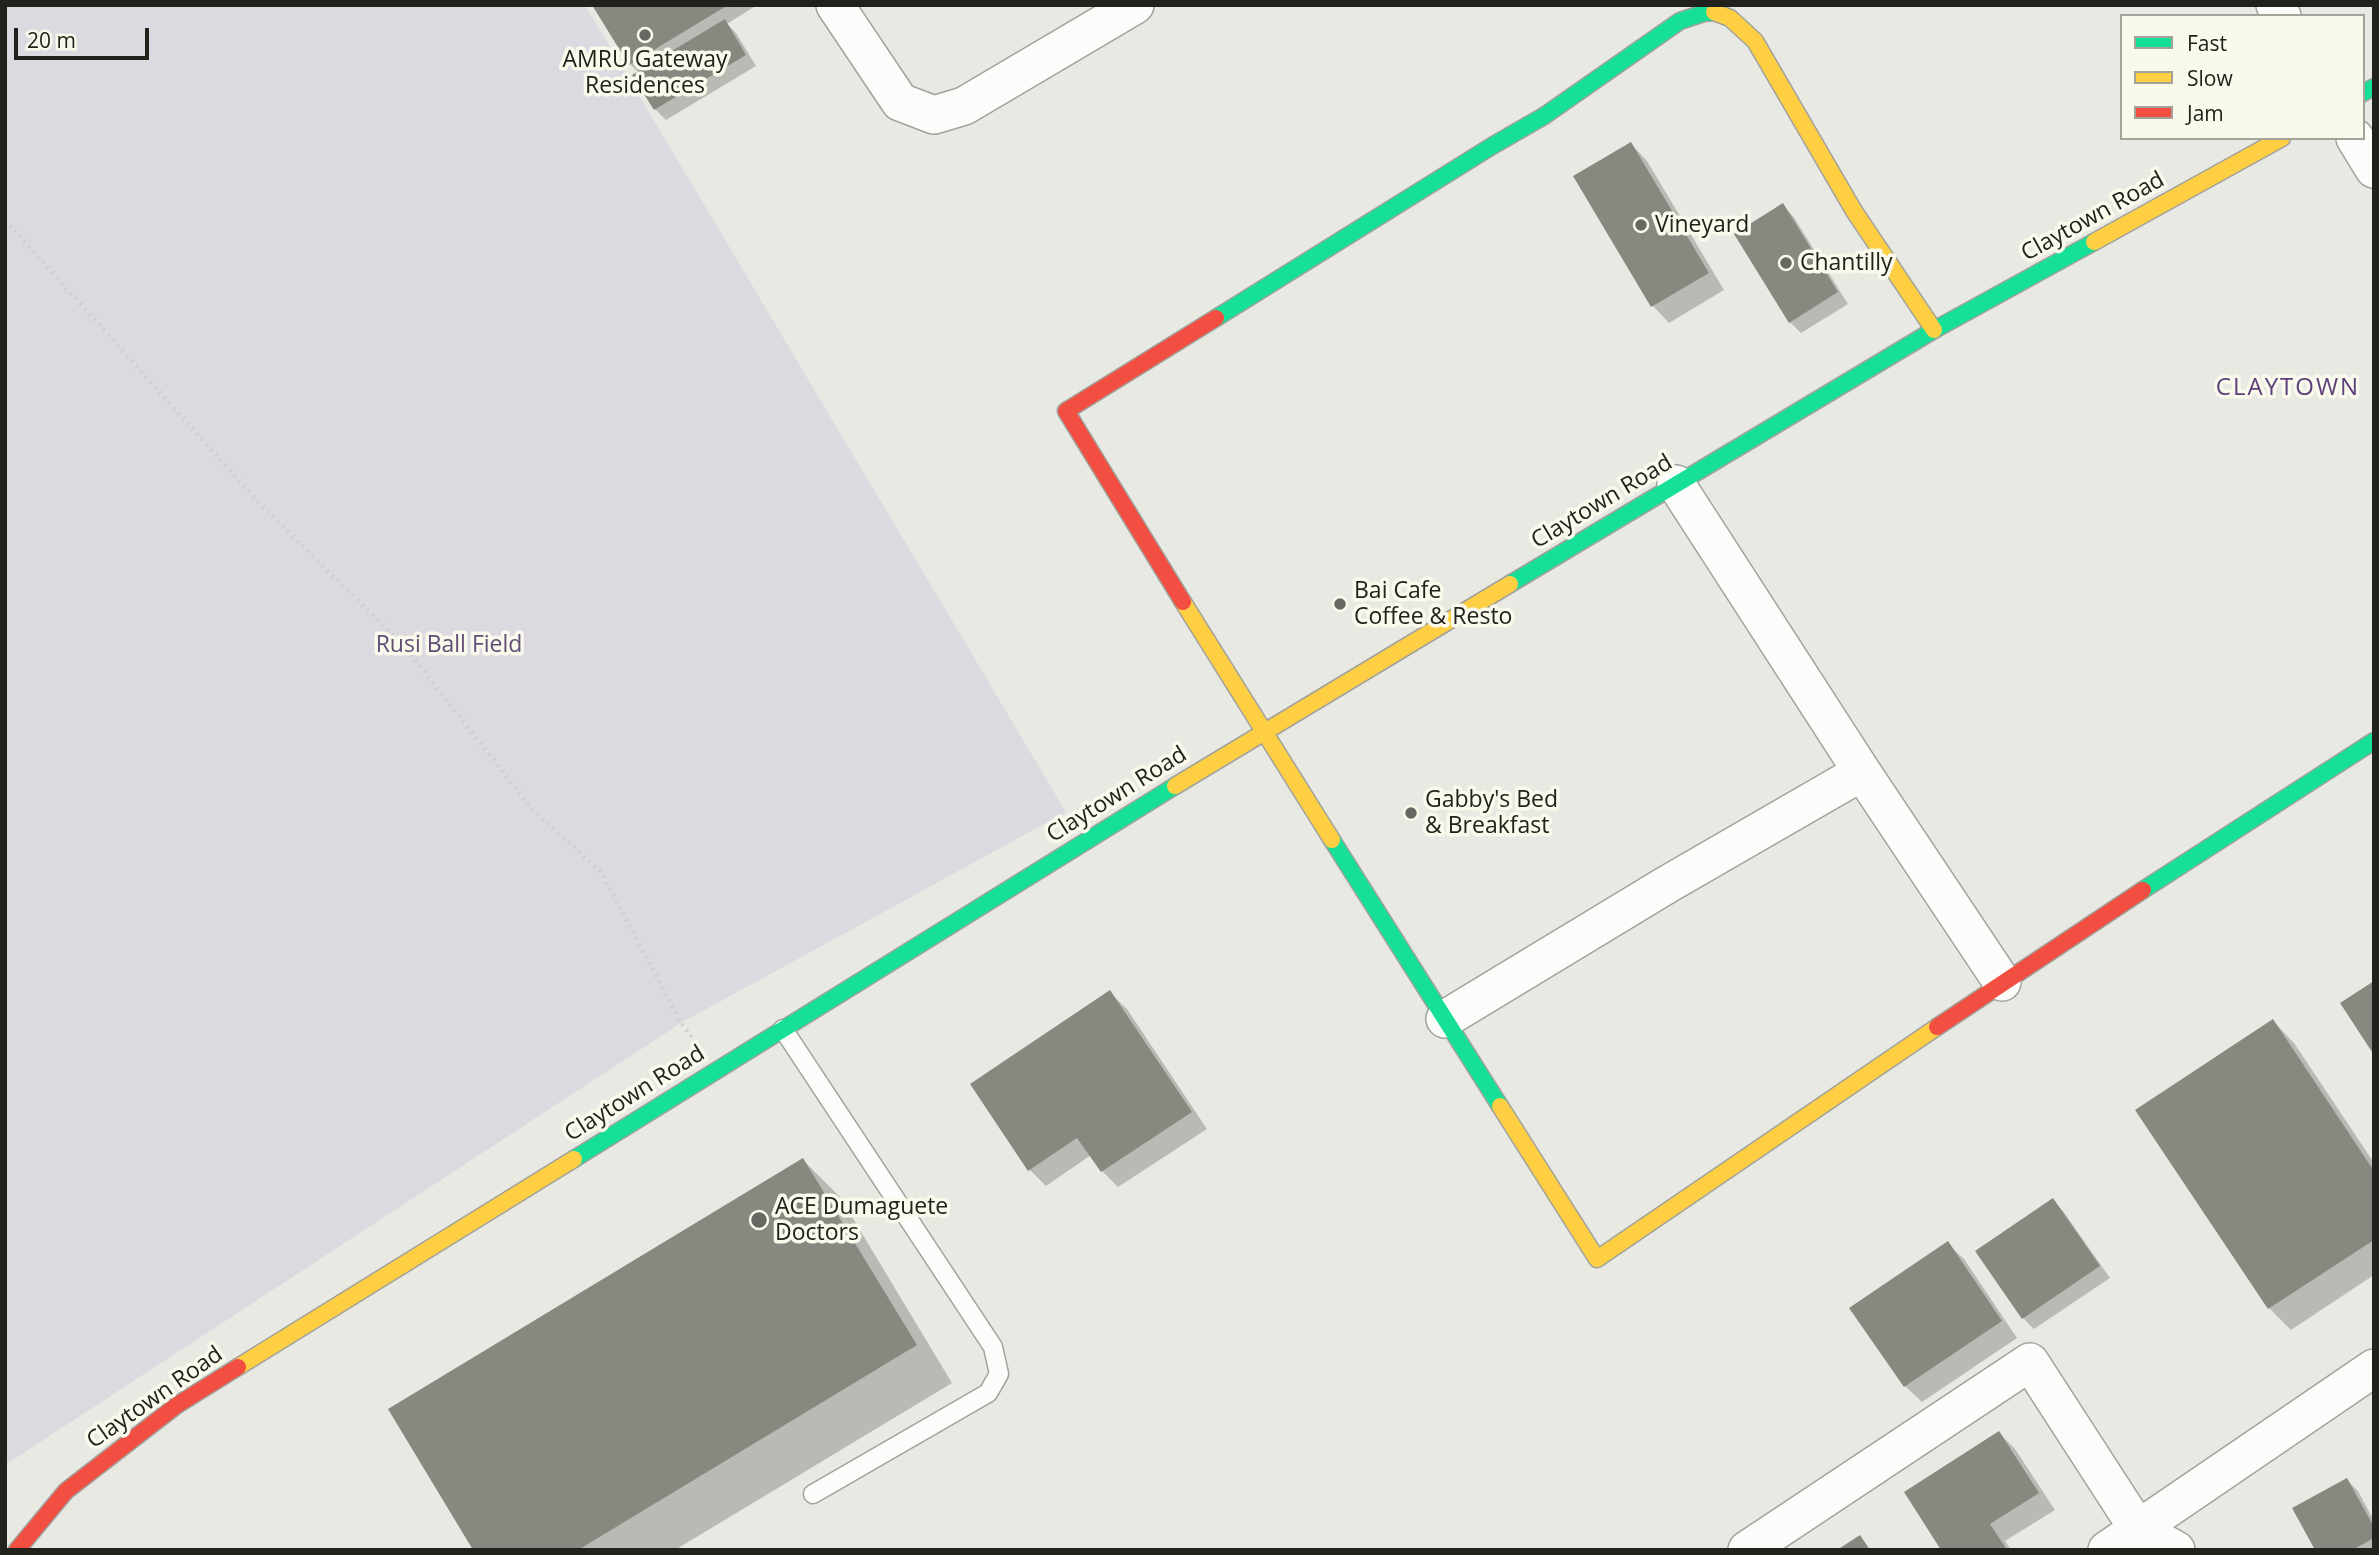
<!DOCTYPE html>
<style>
body{margin:0}
#map{position:relative;width:2379px;height:1555px;overflow:hidden;background:#e8e9e2;font-family:"Open Sans",sans-serif}
canvas{display:block}
.frame{position:absolute;inset:0;border:7px solid #22221d;pointer-events:none}
.legend{position:absolute;left:2120px;top:14px;width:245px;height:126px;box-sizing:border-box;background:#f9f9ec;border:2px solid #a3a399;margin:0;padding:9px 12px;list-style:none;font-size:21px;color:#22221d}
.legend li{display:flex;align-items:center;gap:14px;height:35px}
.legend b{width:35px;border:2px solid #a3a399}
.scale{position:absolute;left:14px;top:28px;width:135px;height:32px;box-sizing:border-box;border:4px solid #22221d;border-top:0;padding-left:9px;font-size:21px;line-height:24px;white-space:nowrap;color:#22221d;-webkit-text-stroke:5px #f9f9ec;paint-order:stroke}
</style>
<div id="map">
<canvas width="2379" height="1555"></canvas>
<div class="frame"></div>
<ul class="legend">
<li><b style="height:9px;background:#16e098"></b>Fast</li>
<li><b style="height:9px;background:#ffcf43"></b>Slow</li>
<li><b style="height:9px;background:#f24e42"></b>Jam</li>
</ul>
<div class="scale">20 m</div>
</div>
<script>
const g = document.querySelector('canvas').getContext('2d');
g.lineJoin = 'round';
function paint(path, color) { g.fillStyle = color; g.fill(path, 'evenodd'); }
function stroke(path, color, width, dash) { g.strokeStyle = color; g.lineWidth = width; g.lineCap = dash ? 'butt' : 'round'; g.setLineDash(dash || []); g.stroke(path); }
function drawText(font, color, halo, rows, align = 'center') {
  g.font = font + ' "Open Sans",sans-serif'; g.lineWidth = 7; g.setLineDash([]); g.textBaseline = 'middle'; g.strokeStyle = halo; g.fillStyle = color; for (const [text, x, y, turn = 0] of rows) {
    g.save(); g.translate(x, y); g.rotate((+turn || 0) * Math.PI / 180); g.textAlign = isNaN(turn) ? turn : align; if (halo) g.strokeText(text, 0, 0); g.fillText(text, 0, 0); g.restore();
  }
}
const green = new Path2D(`
 M5 5H585L1066 812 681 1023 5 1465Z`);
const shadow = new Path2D(`
 M594 5H757L727 24 736 33 756 66 666 120 655 109 639 73 630 64Z
 M1631 144 1647 161 1724 290 1669 323 1653 306 1576 177Z
 M1782 205 1793 216 1848 304 1801 333 1790 322Z
 M1110 993 1127 1009 1207 1129 1118 1187 1102 1171 1091 1155 1046 1186 1029 1169Z
 M2273 1021 2294 1043 2374 1163V1275L2291 1330 2269 1308 2137 1110Z
 M803 1160 840 1197 952 1383 675 1550H475Z
 M2052 1200 2063 1211 2110 1278 2034 1329 2023 1318Z
 M1947 1243 1964 1259 2017 1338 1922 1402 1905 1386Z
 M1999 1433 2015 1449 2055 1510 2005 1541 2011 1550H1944Z
 M2347 1480 2358 1491 2374 1521V1550H2317Z`);
const building = new Path2D(`
 M592 5H728L629 65Z
 M725 19 746 55 654 110 632 75Z
 M1631 142 1709 273 1651 307 1573 176Z
 M1783 203 1838 292 1789 323 1734 234Z
 M2374 981V1055L2340 1003Z
 M1110 990 1192 1112 1101 1172 1077 1138 1028 1171 970 1084Z
 M2273 1019 2374 1171V1240L2268 1309 2135 1110Z
 M803 1158 917 1345 578 1550H473L388 1409Z
 M2053 1198 2100 1266 2022 1319 1975 1251Z
 M1948 1241 2002 1321 1904 1387 1849 1308Z
 M1999 1431 2039 1493 1990 1524 2007 1550H1941L1904 1492Z
 M2347 1478 2374 1527V1538L2352 1550H2315L2292 1508Z
 M1860 1535 1870 1550H1837Z`);
const path = new Path2D(`
 M5 220 261 505 405 647 533 810 601 872 681 1023 692 1037`);
const lane = new Path2D(`
 M783 1029 993 1347 999 1374 988 1393 813 1494`);
const street = new Path2D(`
 M835 5 900 102 934 115 964 106 1135 5
 M2275 5 2282 16
 M2355 138 2374 169
 M1676 484 1862 772 2002 982
 M1445 1019 1668 884 1862 772
 M1747 1550 2030 1362 2138 1529 2176 1550
 M2107 1550 2374 1368`);
const fast = new Path2D(`
 M2363 93 2374 87
 M1216 318 1492 146 1544 116 1680 21 1704 13 1714 12
 M1510 584 1934 330 2094 242
 M1332 840 1500 1106
 M2143 890 2374 741
 M574 1159 1175 786`);
const slow = new Path2D(`
 M1714 12 1730 18 1755 41 1854 211 1934 330
 M2094 242 2282 138
 M1183 602 1332 840
 M1175 786 1510 584
 M1500 1106 1597 1259 1937 1027
 M238 1367 574 1159`);
const jam = new Path2D(`
 M1183 602 1066 411 1216 318
 M1937 1027 2143 890
 M17 1550 66 1491 177 1405 238 1367`);
const markers = [
 [645,35,7,"#676862"],
 [1641,225,7,"#676862"],
 [1786,263,7,"#676862"],
 [1340,604,7,"#676862"],
 [1411,813,7,"#676862"],
 [759,1220,9,"#676862"]
];
const poiNames = [
 ["AMRU Gateway",645,60,"center"],
 ["Residences",645,86,"center"],
 ["Vineyard",1655,225],
 ["Chantilly",1800,263],
 ["Bai Cafe",1354,591],
 ["Coffee & Resto",1354,617],
 ["Gabby's Bed",1425,800],
 ["& Breakfast",1425,826],
 ["ACE Dumaguete",775,1207],
 ["Doctors",775,1233]
];
const streetNames = [
 ["Claytown Road",2093,217,-29],
 ["Claytown Road",1602,502,-31],
 ["Claytown Road",1117,795,-32],
 ["Claytown Road",635,1094,-32],
 ["Claytown Road",155,1398,-35]
];
const parkNames = [
 ["Rusi Ball Field",449,645]
];
const neighbourhoodNames = [
 ["CLAYTOWN",2288,388]
];
paint(green, '#ddd9e0');
paint(shadow, '#0003');
paint(building, '#888880');
stroke(lane, '#a1a29c', 21);
stroke(street, '#a1a29c', 40);
stroke(fast, '#a1a29c', 19);
stroke(slow, '#a1a29c', 19);
stroke(jam, '#a1a29c', 19);
stroke(path, '#cfd0ce', 4.5, [2, 5]);
stroke(lane, '#fcfcfb', 18);
stroke(street, '#fcfcfb', 37);
stroke(fast, '#16e098', 16);
stroke(slow, '#ffcf43', 16);
stroke(jam, '#f24e42', 16);
for (const [x, y, r, color] of markers) { const dot = new Path2D(); dot.arc(x, y, r, 0, 2 * Math.PI); g.fillStyle = color; g.fill(dot); stroke(dot, '#f9f9ec', 2.5); }
drawText('23px', '#22221d', '#f9f9ec', poiNames, 'left');
drawText('23px', '#22221d', '#f9f9ec', streetNames);
drawText('23px', '#614d76', '#f9f9ec', parkNames);
g.letterSpacing = '2px';
drawText('24px', '#5e407b', '#f9f9ec', neighbourhoodNames);
g.letterSpacing = '0px';
</script>
